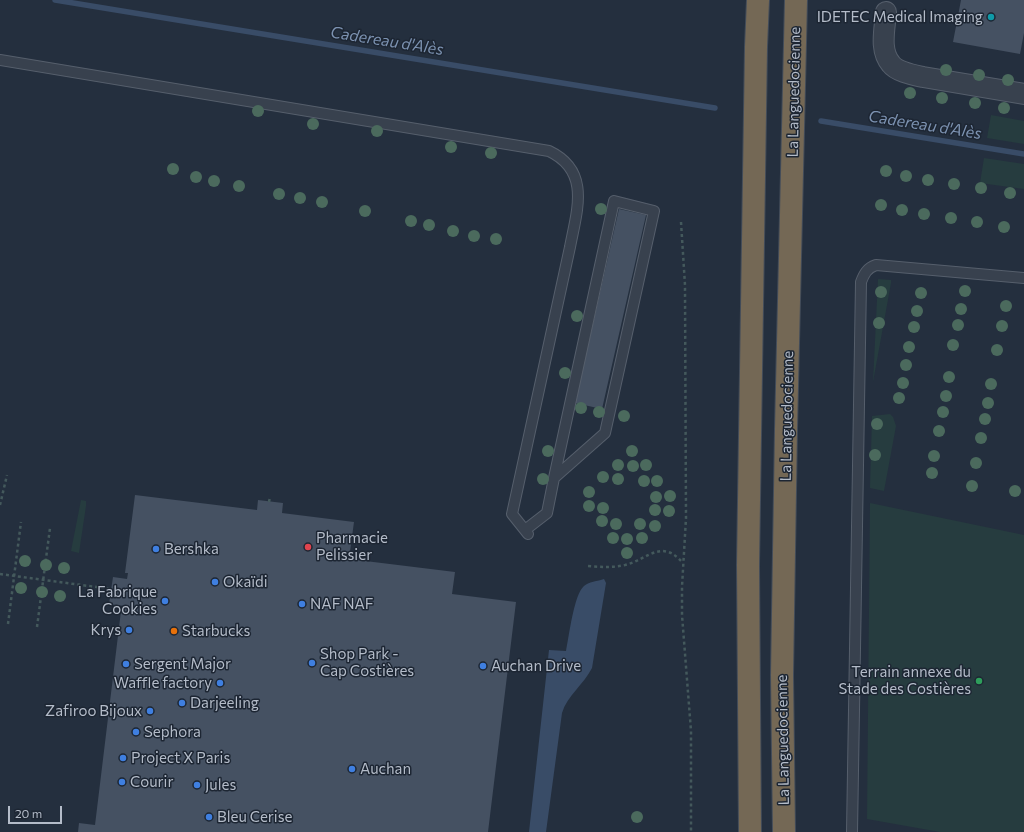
<!DOCTYPE html>
<meta charset="utf-8">
<style>
body{margin:0}
#map{position:relative;width:1024px;height:832px;overflow:hidden;background:#242f3e;font-family:Commissioner,sans-serif}
canvas{display:block}
.scale{position:absolute;left:8px;top:806px;width:54px;height:18px;box-sizing:border-box;border:2px solid #b4bcc9;border-top:0;padding-left:5px;font-size:12px;line-height:14px;white-space:nowrap;color:#b4bcc9;-webkit-text-stroke:3px #1d2633;paint-order:stroke}
</style>
<div id="map">
<canvas width="1024" height="832"></canvas>
<div class="scale">20 m</div>
</div>
<script>
const g = document.querySelector('canvas').getContext('2d');
g.lineJoin = 'round';
function paint(path, color) { g.fillStyle = color; g.fill(path, 'evenodd'); }
function stroke(path, color, width, dash) { g.strokeStyle = color; g.lineWidth = width; g.lineCap = dash ? 'butt' : 'round'; g.setLineDash(dash || []); g.stroke(path); }
function drawText(font, color, halo, rows, align = 'center') {
  g.font = font + ' Commissioner,sans-serif'; g.lineWidth = 3; g.setLineDash([]); g.textBaseline = 'middle'; g.strokeStyle = halo; g.fillStyle = color; for (const [text, x, y, turn = 0] of rows) {
    g.save(); g.translate(x, y); g.rotate((+turn || 0) * Math.PI / 180); g.textAlign = isNaN(turn) ? turn : align; if (halo) g.strokeText(text, 0, 0); g.fillText(text, 0, 0); g.restore();
  }
}
const green = new Path2D(`
 M991 115 1024 121V144L987 138Z
 M984 158 1024 164V189L980 183Z
 M878 279 891 280V283L873 382Z
 M890 414 893 417 896 426 884 491 870 488 872 416Z
 M81 500 86 501V506L79 553 71 551Z
 M870 503 1024 535V832H940L867 819Z`);
const water = new Path2D(`
 M604 579 606 583 592 668C584 684 567 696 562 713L546 832H529L549 650 566 651C569 637 574 594 584 586 588 582 598 581 604 579Z`);
const stream = new Path2D(`
 M55 0 715 108
 M821 121 1024 154`);
const building = new Path2D(`
 M961 0H1024V33L1020 54 953 42Z
 M619 209 646 215 602 409 575 403Z
 M135 495 257 510 258 500 283 503 282 513 354 522 349 559 455 572 452 594 516 602 488 832H78L79 823 95 825 121 611 124 612 125 606 109 604 113 577 127 579 128 573H125Z`);
const path = new Path2D(`
 M681 222 685 285 686 518 682 587V615L691 731V832
 M269 502 270 497
 M0 505 7 475
 M588 566C601 567 612 568 625 565 649 559 661 538 683 563
 M0 574 111 589
 M8 624 21 522
 M37 627 50 528`);
const service = new Path2D(`
 M0 60 549 151C591 171 577 210 570 247L512 514 528 534
 M525 530 547 513 554 478 614 201 654 211 605 433 554 478
 M852 832 861 282C864 274 867 268 876 265L1024 278`);
const minor = new Path2D(`
 M886 12C885 29 879 50 891 64 897 72 914 75 923 77L1024 94`);
const motorway = new Path2D(`
 M750 832 748 565 756 47 758 0
 M784 832 782 675 786 429 796 0`);
const trees = [
 [946,70],
 [979,75],
 [1008,80],
 [910,93],
 [942,98],
 [975,103],
 [1004,108],
 [258,111],
 [313,124],
 [377,131],
 [451,147],
 [491,153],
 [173,169],
 [886,171],
 [906,176],
 [196,177],
 [928,180],
 [214,181],
 [954,184],
 [239,186],
 [981,188],
 [1010,193],
 [279,194],
 [300,198],
 [322,202],
 [881,205],
 [601,209],
 [902,210],
 [365,211],
 [924,214],
 [951,218],
 [411,221],
 [977,222],
 [429,225],
 [1004,227],
 [453,231],
 [474,236],
 [496,239],
 [965,291],
 [881,292],
 [921,293],
 [1006,306],
 [961,309],
 [917,311],
 [577,316],
 [879,323],
 [958,325],
 [1002,326],
 [914,327],
 [953,345],
 [909,347],
 [997,350],
 [906,365],
 [565,373],
 [949,377],
 [903,383],
 [991,384],
 [946,396],
 [899,398],
 [988,403],
 [581,408],
 [599,412],
 [943,412],
 [624,416],
 [985,419],
 [877,424],
 [939,431],
 [981,438],
 [548,451],
 [632,451],
 [875,455],
 [934,456],
 [976,463],
 [618,465],
 [646,465],
 [633,466],
 [932,473],
 [603,477],
 [543,479],
 [618,479],
 [644,481],
 [657,481],
 [972,486],
 [1015,491],
 [589,492],
 [670,496],
 [656,497],
 [589,506],
 [603,508],
 [655,510],
 [669,511],
 [602,521],
 [616,524],
 [640,524],
 [655,526],
 [613,538],
 [642,538],
 [627,539],
 [627,553],
 [25,561],
 [46,565],
 [64,568],
 [21,588],
 [42,592],
 [60,596],
 [637,817]
];
const markers = [
 [991,17,4,"#0f9aa8"],
 [308,547,4,"#e0444e"],
 [156,549,4,"#3f7fe0"],
 [215,582,4,"#3f7fe0"],
 [165,601,4,"#3f7fe0"],
 [302,604,4,"#3f7fe0"],
 [129,630,4,"#3f7fe0"],
 [174,631,4,"#e8710a"],
 [312,663,4,"#3f7fe0"],
 [126,664,4,"#3f7fe0"],
 [483,666,4,"#3f7fe0"],
 [979,681,4,"#2e9e5b"],
 [220,683,4,"#3f7fe0"],
 [182,703,4,"#3f7fe0"],
 [150,711,4,"#3f7fe0"],
 [136,732,4,"#3f7fe0"],
 [123,758,4,"#3f7fe0"],
 [352,769,4,"#3f7fe0"],
 [122,782,4,"#3f7fe0"],
 [197,785,4,"#3f7fe0"],
 [209,817,4,"#3f7fe0"]
];
const poiNames = [
 ["IDETEC Medical Imaging",983,17,"right"],
 ["Pharmacie",316,538],
 ["Pelissier",316,555],
 ["Bershka",164,549],
 ["Okaïdi",223,582],
 ["La Fabrique",157,592,"right"],
 ["Cookies",157,609,"right"],
 ["NAF NAF",310,604],
 ["Krys",121,630,"right"],
 ["Starbucks",182,631],
 ["Shop Park -",320,654],
 ["Cap Costières",320,671],
 ["Sergent Major",134,664],
 ["Auchan Drive",491,666],
 ["Terrain annexe du",971,672,"right"],
 ["Stade des Costières",971,689,"right"],
 ["Waffle factory",212,683,"right"],
 ["Darjeeling",190,703],
 ["Zafiroo Bijoux",142,711,"right"],
 ["Sephora",144,732],
 ["Project X Paris",131,758],
 ["Auchan",360,769],
 ["Courir",130,782],
 ["Jules",205,785],
 ["Bleu Cerise",217,817]
];
const streetNames = [
 ["La Languedocienne",794,92,-89],
 ["La Languedocienne",787,416,-89],
 ["La Languedocienne",783,740,-91]
];
const waterNames = [
 ["Cadereau d'Alès",387,41,9],
 ["Cadereau d'Alès",925,125,9]
];
paint(green, '#263c3f');
paint(water, '#394c67');
stroke(stream, '#394c67', 5.5);
paint(building, '#455162');
stroke(service, '#565f6c', 12);
stroke(minor, '#565f6c', 22);
stroke(motorway, '#434c59', 24);
stroke(path, '#44595c', 2.5, [3, 3]);
stroke(service, '#38414e', 10);
stroke(minor, '#38414e', 20);
stroke(motorway, '#746855', 22);
g.fillStyle = '#4b6a5d';
for (const [x, y] of trees) { g.beginPath(); g.arc(x, y, 6, 0, 2 * Math.PI); g.fill(); }
for (const [x, y, r, color] of markers) { const dot = new Path2D(); dot.arc(x, y, r, 0, 2 * Math.PI); g.fillStyle = color; g.fill(dot); stroke(dot, '#1d2633', 1.5); }
drawText('15px', '#b4bcc9', '#1d2633', poiNames, 'left');
drawText('15px', '#b4bcc9', '#1d2633', streetNames);
drawText('italic 16px', '#7c92b1', '#1d2633', waterNames);
</script>
